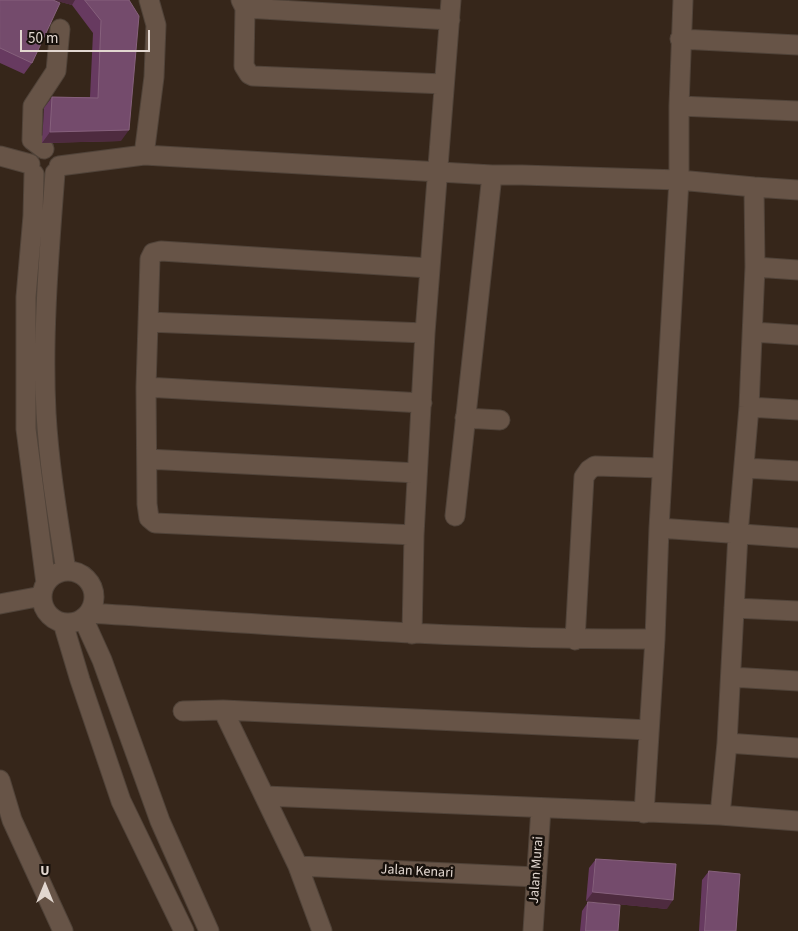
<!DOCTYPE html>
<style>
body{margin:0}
#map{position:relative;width:798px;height:931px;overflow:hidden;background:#36261a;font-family:"Source Sans 3",sans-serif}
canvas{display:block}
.north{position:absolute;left:20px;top:861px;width:50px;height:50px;-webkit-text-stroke:4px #18110c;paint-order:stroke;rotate:0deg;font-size:14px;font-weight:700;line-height:20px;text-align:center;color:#e2d7d0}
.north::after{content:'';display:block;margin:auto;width:18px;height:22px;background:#e2d7d0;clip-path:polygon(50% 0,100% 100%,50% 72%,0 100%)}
.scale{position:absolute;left:20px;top:30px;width:130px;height:22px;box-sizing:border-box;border:2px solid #e2d7d0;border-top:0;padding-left:6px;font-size:15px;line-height:18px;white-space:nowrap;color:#e2d7d0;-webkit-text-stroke:4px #18110c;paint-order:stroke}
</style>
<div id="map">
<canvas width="798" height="931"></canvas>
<div class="north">U</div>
<div class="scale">50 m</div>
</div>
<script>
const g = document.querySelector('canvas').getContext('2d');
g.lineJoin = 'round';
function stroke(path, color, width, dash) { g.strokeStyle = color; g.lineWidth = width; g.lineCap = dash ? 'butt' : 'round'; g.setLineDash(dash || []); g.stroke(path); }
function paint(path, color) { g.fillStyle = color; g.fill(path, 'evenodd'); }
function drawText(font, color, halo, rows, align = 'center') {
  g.font = font + ' "Source Sans 3",sans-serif'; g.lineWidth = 5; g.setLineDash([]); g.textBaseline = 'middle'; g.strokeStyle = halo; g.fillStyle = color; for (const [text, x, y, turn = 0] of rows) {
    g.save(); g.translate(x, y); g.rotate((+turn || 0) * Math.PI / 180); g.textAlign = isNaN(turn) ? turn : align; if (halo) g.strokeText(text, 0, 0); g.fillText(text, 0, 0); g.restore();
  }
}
const minor = new Path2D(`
 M241 0 245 8 244 66 249 74 253 76 444 84
 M245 8 450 20
 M680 39 798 45
 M679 106 798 111
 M44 149 32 140 33 106 56 71 60 29
 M144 155 154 77 156 25 149 0
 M0 156 30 164
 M59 166 144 155 492 175H522L679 180 754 187 798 190
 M55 173C49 253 42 333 46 413 49 466 58 519 66 571
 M34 174 33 216 26 297V429L46 583
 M755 267 798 270
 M148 322 425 333
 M753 332 798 335
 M146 387 422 403
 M749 407 798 410
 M465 418 500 420
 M147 459 417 473
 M744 468 798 471
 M455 516 492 175
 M659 528 679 180V106L683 0
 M414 535 155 523 149 518 147 504 146 387 150 259 153 253 161 251 429 268
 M42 597a26 26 0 1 1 52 0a26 26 0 1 1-52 0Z
 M0 604 42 596
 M734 608 798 611
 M89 613C277 625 466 640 655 639L659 528 798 538
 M83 618 102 660 160 821 209 931
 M63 623 80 680 121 801 184 931
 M412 634 414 535 425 333 451 0
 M575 640 584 477 589 470 595 466 662 468
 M731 677 798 681
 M223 710 298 866 322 931
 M183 711 223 710 649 730
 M727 743 798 748
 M0 780 12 820 63 931
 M265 796 720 815 798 821
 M644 813 655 639
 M720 815 727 743 738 534 749 407 755 267 754 187
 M298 866 536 877
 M533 931 541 808`);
const wall = new Path2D(`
 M0 0H129L121 141 42 143 44 108 52 97H90L93 33 72 5 54 0 32 63 24 74 0 63Z
 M596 859 667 909 586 901 589 868Z
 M709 871 736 931H699L702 880Z
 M588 902 618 931H580L582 911Z`);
const shadedWall = new Path2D(`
 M53 0H75L72 5Z
 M129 130 121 141 42 143 50 132Z
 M593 892 673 900 667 909 586 901Z`);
const building = new Path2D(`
 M0 0H53L60 3 32 63 0 48Z
 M85 0H129L139 16 129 130 50 132 52 97 98 98 101 21Z
 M596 859 676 864 673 900 593 892Z
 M709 871 740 874 736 931H705Z
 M588 902 620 905 618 931H586Z`);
const streetNames = [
 ["Jalan Murai",537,870,-86],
 ["Jalan Kenari",417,872,3]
];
stroke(minor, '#504339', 21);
stroke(minor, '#675447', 19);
paint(wall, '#673a60');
paint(shadedWall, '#4e2b3f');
paint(building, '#744b6c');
stroke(building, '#86617c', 1);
drawText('14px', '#e2d7d0', '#18110c', streetNames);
</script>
